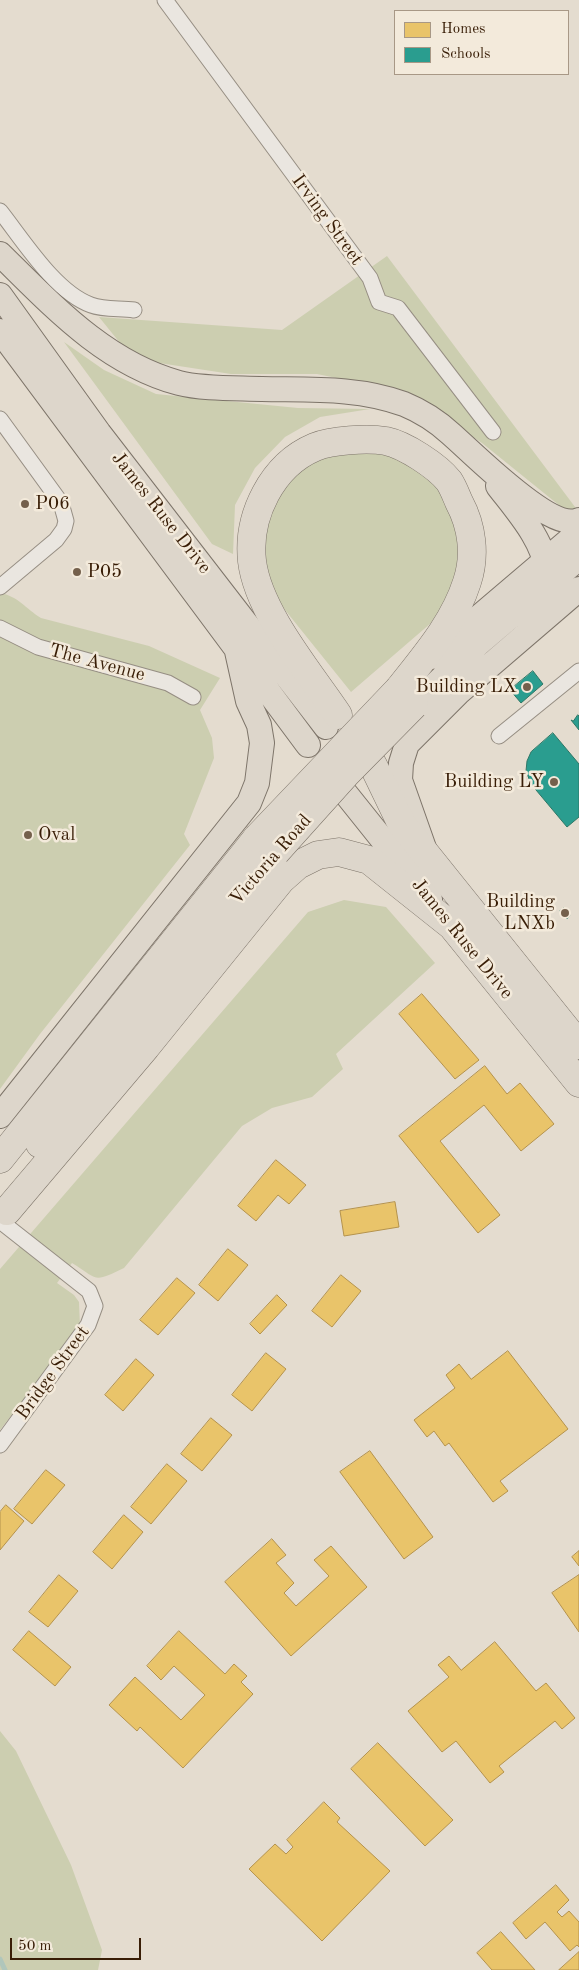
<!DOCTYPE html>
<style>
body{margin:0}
#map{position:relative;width:579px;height:1970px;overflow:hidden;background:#e4dccf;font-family:"Old Standard TT",serif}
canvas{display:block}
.legend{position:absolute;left:394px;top:10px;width:175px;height:65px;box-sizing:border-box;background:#f3eadb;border:1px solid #a89886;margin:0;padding:6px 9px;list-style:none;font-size:15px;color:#381d06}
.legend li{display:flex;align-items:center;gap:10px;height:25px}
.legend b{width:25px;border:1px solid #a89886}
.scale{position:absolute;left:10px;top:1938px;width:131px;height:22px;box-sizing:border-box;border:2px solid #381d06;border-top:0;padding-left:6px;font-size:15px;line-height:18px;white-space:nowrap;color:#381d06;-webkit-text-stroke:4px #f3eadb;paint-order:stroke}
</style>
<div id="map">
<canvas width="579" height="1970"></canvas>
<ul class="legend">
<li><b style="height:14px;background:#e9c46a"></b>Homes</li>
<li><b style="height:14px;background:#2a9d8f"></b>Schools</li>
</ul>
<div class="scale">50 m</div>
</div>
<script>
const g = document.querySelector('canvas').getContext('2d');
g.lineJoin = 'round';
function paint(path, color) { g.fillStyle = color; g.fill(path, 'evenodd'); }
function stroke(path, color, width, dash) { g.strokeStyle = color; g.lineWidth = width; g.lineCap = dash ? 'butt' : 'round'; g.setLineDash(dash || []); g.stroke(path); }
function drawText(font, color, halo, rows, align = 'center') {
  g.font = font + ' "Old Standard TT",serif'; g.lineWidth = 5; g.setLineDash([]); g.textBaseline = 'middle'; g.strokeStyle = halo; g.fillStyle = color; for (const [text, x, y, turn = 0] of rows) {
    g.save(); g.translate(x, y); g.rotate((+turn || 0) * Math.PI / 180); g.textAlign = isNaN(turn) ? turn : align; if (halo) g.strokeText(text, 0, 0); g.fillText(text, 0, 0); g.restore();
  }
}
const green = new Path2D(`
 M387 256 578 511 565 510 482 443 405 392 317 374H231L133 359 99 317 282 330Z
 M64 342 104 370 156 394 298 408 370 409 320 417 285 437 255 468 235 505 233 554 212 544Z
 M355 448 387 452 420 468 445 496 457 524 459 559 452 595 431 623 351 692 277 600 262 560 266 529 274 503 290 479 317 455Z
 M0 593C18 596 26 609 41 618L149 646 220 678 200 710 212 738 214 758 184 834 190 845 40 1034 0 1089Z
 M344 900 386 907 435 963 336 1054 343 1069 312 1097 272 1108 242 1126 124 1268C93 1283 99 1280 72 1263L57 1283 74 1295 79 1302 80 1326 0 1430V1269L308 912Z
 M0 1731 16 1751 71 1865 102 1950 98 1970H0Z`);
const homes = new Path2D(`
 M422 994 479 1060 455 1079 399 1014Z
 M485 1066 507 1094 520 1083 554 1124 521 1151 484 1105 440 1141 500 1215 478 1233 399 1136Z
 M276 1160 306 1185 289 1204 278 1195 256 1221 238 1206Z
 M395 1202 399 1227 344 1236 340 1211Z
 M228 1249 248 1265 218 1301 199 1285Z
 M341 1275 361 1291 332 1327 312 1311Z
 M177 1278 195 1293 158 1335 140 1320Z
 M277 1295 287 1305 260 1334 250 1324Z
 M508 1351 568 1429 500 1481 508 1491 493 1502 449 1443 445 1446 434 1431 427 1437 414 1420 455 1388 446 1375 459 1364 471 1379Z
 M266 1353 286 1369 252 1411 232 1395Z
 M136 1359 154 1375 123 1411 105 1395Z
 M211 1418 232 1435 202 1471 181 1454Z
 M370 1451 433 1537 404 1559 340 1472Z
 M167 1464 187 1481 151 1524 131 1507Z
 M46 1470 65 1485 32 1524 14 1509Z
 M6 1505 24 1521 0 1550V1512Z
 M124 1515 143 1532 112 1569 93 1552Z
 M272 1539 286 1555 276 1563 294 1583 284 1593 296 1606 329 1576 314 1560 331 1546 367 1587 291 1656 225 1582Z
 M579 1551V1566L572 1557Z
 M59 1575 78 1591 48 1627 29 1612Z
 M579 1575V1632L552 1593Z
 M29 1631 71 1667 55 1686 13 1650Z
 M179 1631 225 1674 234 1664 247 1676 241 1682 253 1694 183 1768 140 1727 137 1731 109 1705 135 1677 181 1720 205 1695 174 1666 161 1680 147 1666Z
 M495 1642 536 1691 546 1683 575 1718 562 1729 555 1721 499 1766 504 1772 490 1783 456 1741 442 1752 408 1711 449 1677 438 1665 449 1656 461 1670Z
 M378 1743 453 1820 425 1846 351 1769Z
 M324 1802 340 1818 337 1822 390 1871 322 1941 249 1869 275 1844 286 1854 293 1847 287 1840Z
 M556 1885 569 1900 557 1912 562 1917 569 1911 579 1922V1947L577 1945 570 1951 545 1922 526 1939 513 1923Z
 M501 1932 535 1970H492L477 1953Z
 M579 1952V1970H559Z`);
const schools = new Path2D(`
 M533 671 543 684 521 703 510 690Z
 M578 715 579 716V730L571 720 573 721Z
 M553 733 579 764V817L567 827 531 784 526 771 527 761 531 752Z
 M564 908 570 915 567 919 560 911Z`);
const stream = new Path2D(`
 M0 1959 5 1970`);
const street = new Path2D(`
 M165 0 370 278 379 302 398 308 493 432
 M0 211C23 240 55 292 91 305 104 310 121 308 134 310
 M0 419 61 503 66 521 64 529 56 540 0 587
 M0 628 38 647 168 683 193 697
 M499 736 579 671
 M0 1221 89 1291 95 1306 88 1325 0 1445`);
const primary = new Path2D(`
 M0 254C53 306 105 363 179 383 202 389 237 388 262 389 309 390 358 387 404 404 421 411 438 422 451 434 474 454 550 532 579 520
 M0 295 99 433 326 727
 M0 331 308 745
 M498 486C514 507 549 546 545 573
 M432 657 579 532
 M414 705 479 643 579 558
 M346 794 430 899
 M424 848 400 780 401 763 407 744 458 693 579 589
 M0 1116 249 803 257 783 262 743 259 725 248 701 236 647`);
const highway = new Path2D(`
 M338 715C310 673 258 612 252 561 247 516 272 465 315 447 331 440 368 438 386 441 405 445 437 466 449 481 453 487 456 495 459 502 472 526 476 555 467 582 454 623 425 656 399 689
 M373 765 401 823 579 1045
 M40 1144 128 1032 276 852
 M0 1159 257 838
 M7 1211 146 1047 281 880 298 865 318 855 339 852 369 860 452 926 579 1083`);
const highwayBridge = new Path2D(`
 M257 838 399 689
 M276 852 347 773 414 705`);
const markers = [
 [25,504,5,"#74604c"],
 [77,572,5,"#74604c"],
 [527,687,5,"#74604c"],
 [554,782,5,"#74604c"],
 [28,835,5,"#74604c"],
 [565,913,5,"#74604c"]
];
const streetNames = [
 ["Irving Street",327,220,54],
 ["James Ruse Drive",161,513,52],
 ["The Avenue",97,663,15],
 ["Victoria Road",271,860,-49],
 ["James Ruse Drive",462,939,51],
 ["Bridge Street",53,1373,-54]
];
const poiNames = [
 ["P06",35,504],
 ["P05",87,572],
 ["Building LX",517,687,"right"],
 ["Building LY",544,782,"right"],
 ["Oval",38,835],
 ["Building",555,902,"right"],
 ["LNXb",555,924,"right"]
];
paint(green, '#ccceb0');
paint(homes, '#e9c46a');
stroke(homes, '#b4924c', 1);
paint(schools, '#2a9d8f');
stroke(schools, '#2e7766', 1);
stroke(stream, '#b0c6bb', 5);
stroke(street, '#968e83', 17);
stroke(primary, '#7d7469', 26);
stroke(highway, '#7d7469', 29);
stroke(street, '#eae6e0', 15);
stroke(primary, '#ddd6cb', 24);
stroke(highway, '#ddd6cb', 28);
stroke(highwayBridge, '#7d7469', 29, []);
stroke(highwayBridge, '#ddd6cb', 28);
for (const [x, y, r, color] of markers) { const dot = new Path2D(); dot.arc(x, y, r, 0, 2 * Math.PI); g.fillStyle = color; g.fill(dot); stroke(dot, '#f3eadb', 2); }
drawText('19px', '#381d06', '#f3eadb', streetNames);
drawText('19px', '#381d06', '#f3eadb', poiNames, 'left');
</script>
